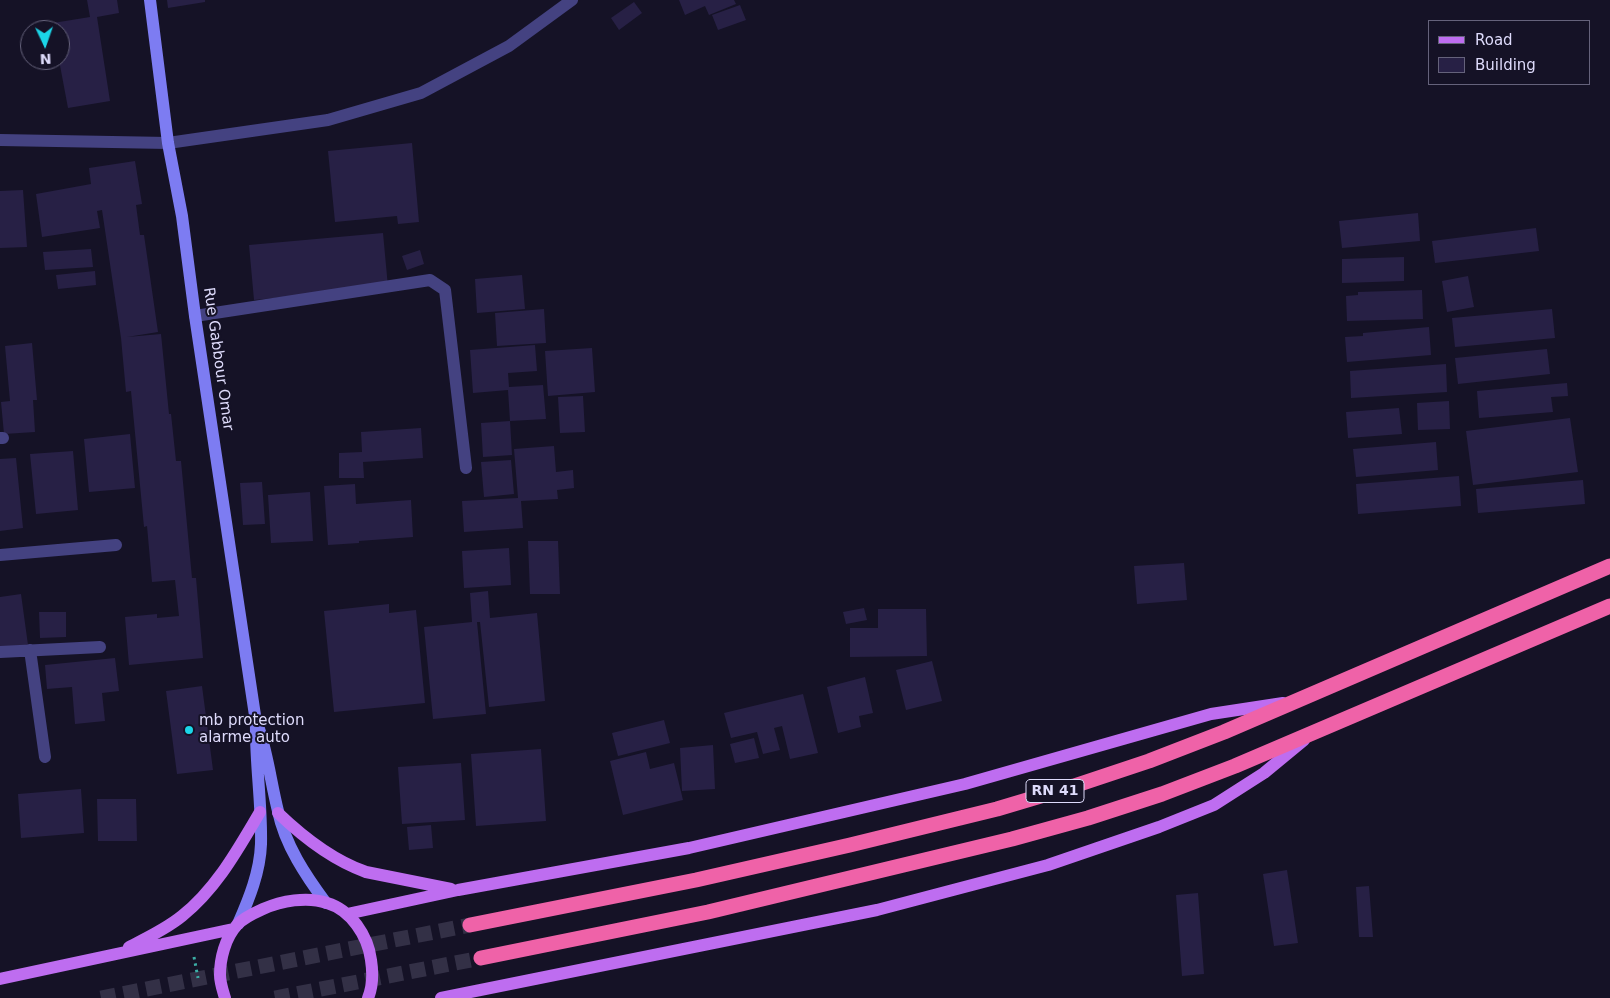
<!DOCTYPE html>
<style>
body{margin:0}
#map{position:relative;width:1610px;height:998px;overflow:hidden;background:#151226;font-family:"DejaVu Sans",sans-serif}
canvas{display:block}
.legend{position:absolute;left:1428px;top:20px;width:162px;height:65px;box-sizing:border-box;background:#151226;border:1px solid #65627b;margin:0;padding:6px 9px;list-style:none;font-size:15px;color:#dedbfb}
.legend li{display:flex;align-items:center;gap:10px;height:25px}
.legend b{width:25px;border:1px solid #65627b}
.north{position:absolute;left:20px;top:20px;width:50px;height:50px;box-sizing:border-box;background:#151226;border:1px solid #65627b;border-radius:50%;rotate:177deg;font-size:14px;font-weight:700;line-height:20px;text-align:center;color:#dedbfb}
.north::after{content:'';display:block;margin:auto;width:18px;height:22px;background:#1bd6e8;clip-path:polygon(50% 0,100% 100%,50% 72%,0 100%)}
</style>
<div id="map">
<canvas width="1610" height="998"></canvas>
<ul class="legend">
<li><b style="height:6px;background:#be6df0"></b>Road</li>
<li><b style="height:14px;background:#272045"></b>Building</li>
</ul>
<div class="north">N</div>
</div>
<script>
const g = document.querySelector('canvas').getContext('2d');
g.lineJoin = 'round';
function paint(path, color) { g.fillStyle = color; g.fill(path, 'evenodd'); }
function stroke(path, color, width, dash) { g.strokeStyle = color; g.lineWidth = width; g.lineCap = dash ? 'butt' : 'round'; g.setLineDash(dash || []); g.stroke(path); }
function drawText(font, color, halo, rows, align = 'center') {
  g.font = font + ' "DejaVu Sans",sans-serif'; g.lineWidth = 4; g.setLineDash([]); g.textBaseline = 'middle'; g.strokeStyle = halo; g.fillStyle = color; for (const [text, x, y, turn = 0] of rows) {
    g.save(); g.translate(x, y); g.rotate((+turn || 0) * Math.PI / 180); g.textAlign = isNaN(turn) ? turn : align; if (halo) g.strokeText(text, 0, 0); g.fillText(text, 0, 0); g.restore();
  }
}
const building = new Path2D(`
 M87 0H117L119 13 97 17 110 101 68 108 59 60 60 30H54L53 23 90 17Z
 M167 0H205V2L168 8Z
 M679 0H734L736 4 709 15 705 6 685 15Z
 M634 2 642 13 619 30 611 18Z
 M740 5 746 20 718 30 712 15Z
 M412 143 419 222 398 224 397 216 335 222 328 151Z
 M135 161 142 204 136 205 140 235H144L158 332 127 337 161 334 169 414H171L176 461H181L192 578H196L203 658 129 665 125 617 157 614V618L179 616 175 580 152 582 147 526 144 527 131 391 126 392 121 338 102 210 97 211 100 228 42 237 36 194 91 184 89 168Z
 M23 190 27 247 0 248V191Z
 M1418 213 1420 241 1342 248 1339 221Z
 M1536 228 1539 251 1435 263 1432 241Z
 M383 233 388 287 254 300 249 245Z
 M91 249 93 267 45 270 43 252Z
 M420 250 424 264 407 270 402 256Z
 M1404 257V281L1342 283V259Z
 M95 271 96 285 58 289 56 275Z
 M522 275 525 309 477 313 475 279Z
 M1468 276 1474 307 1447 312 1442 281Z
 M1422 290 1423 319 1347 321 1346 296 1358 295V292Z
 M544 309 546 343 497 346 495 313Z
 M1552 309 1555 338 1455 347 1452 318Z
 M1429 327 1431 355 1347 362 1345 337 1363 336V333Z
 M32 343 37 400H33L35 432 4 434 1 402 10 401 5 346Z
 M535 345 537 371 508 373 509 387 543 385 546 419 510 421 508 390 473 393 470 350Z
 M592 348 595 392 548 396 545 351Z
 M1547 349 1550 374 1458 384 1455 358Z
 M1446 364 1447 392 1351 398 1350 371Z
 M1567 383 1568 396 1551 397 1553 412 1479 418 1477 391Z
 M583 396 585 432 560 433 558 397Z
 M1449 401 1450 429 1418 430 1417 403Z
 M1399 408 1402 434 1348 438 1346 412Z
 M1570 418 1578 472 1473 485 1466 431Z
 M510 421 512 455 483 457 481 423Z
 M421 428 423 458 363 462 364 478H339V453L362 452 361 432Z
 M130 434 135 488 89 492 84 439Z
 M1436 442 1438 470 1356 477 1353 449Z
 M554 446 556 472 573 470 574 488 557 490 558 499 521 501 523 528 464 532 462 501 518 498 514 449Z
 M73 451 78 510 36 514 30 454Z
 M16 458 23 528 0 531V459Z
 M511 460 514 494 484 497 481 462Z
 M1459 476 1461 506 1358 514 1356 484Z
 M1583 480 1585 504 1478 513 1476 489Z
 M262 482 265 524 243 525 240 483Z
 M355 484 356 504 411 500 413 537 359 541V543L328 545 324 486Z
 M310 492 313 541 271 543 268 495Z
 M528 541H558L560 594H530Z
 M509 548 511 585 464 588 462 551Z
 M1184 563 1187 600 1137 604 1134 566Z
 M488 591 490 618 537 613 545 701 489 707 480 622H477L486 714 433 719 424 627 472 622 470 593Z
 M21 594 28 645 0 649V597Z
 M389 604V613L416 610 425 703 334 712 324 611Z
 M864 608 867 620 846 624 843 612Z
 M878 609H926L927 656 850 657V628H878Z
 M39 612H66V637L40 638Z
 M115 658 119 691 102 693 105 721 75 724 72 687 47 689 45 665Z
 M932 661 942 701 906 710 896 670Z
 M865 677 873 713 859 716 861 727 838 733 827 687Z
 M202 686 213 770 177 774 166 691Z
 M803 694 818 753 790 759 782 726 774 728 780 750 763 754 757 732 731 738 724 713Z
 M664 720 670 743 618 756 612 733Z
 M754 738 759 758 735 763 730 744Z
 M713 745 715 789 682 791 680 748Z
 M541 749 546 821 476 826 471 754Z
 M646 752 650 769 674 763 683 800 623 815 610 761Z
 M461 763 465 820 402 824 398 767Z
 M81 789 84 833 21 838 18 794Z
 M97 799H136L137 841H98Z
 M431 825 433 848 409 850 407 827Z
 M1287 870 1298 943 1274 946 1263 874Z
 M1369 886 1373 937H1359L1356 887Z
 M1198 893 1204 974 1182 976 1176 895Z`);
const highwayTunnel = new Path2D(`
 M101 998 470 925
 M275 998 481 958`);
const path = new Path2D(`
 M194 957 198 978`);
const street = new Path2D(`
 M0 140 168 143 328 120 421 93 509 46 572 0
 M195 316 430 280 445 290 466 468
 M0 438H3
 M0 555 116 545
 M30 650 45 757
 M0 652 100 647`);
const secondary = new Path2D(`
 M150 0 168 143 182 216 195 316 256 722C255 762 262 803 261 844 260 872 249 899 238 924
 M259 729C268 756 271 783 278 811 285 845 306 876 326 903`);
const primary = new Path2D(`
 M278 813C303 837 332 860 366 872L451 889
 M347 914 458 890 689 848 965 784 1211 714 1283 703
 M129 947C147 938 166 929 182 916 217 888 238 849 260 812
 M0 979 233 929
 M225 998C223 991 220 983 220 975 220 959 225 938 237 925 243 918 254 913 263 909 281 901 307 896 327 903 351 910 368 936 371 960 373 973 373 986 368 998
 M441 998 877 910 1048 865 1159 827 1214 805 1264 773 1304 740`);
const highway = new Path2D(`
 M470 925 696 880 850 845 997 809 1074 786 1149 761 1224 732 1610 566
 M481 958 708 912 1012 839 1088 818 1162 794 1235 766 1610 606`);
const markers = [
 [189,730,5,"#1bd6e8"]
];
const shields = [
 [1055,791,58]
];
const shieldNames = [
 ["RN 41",1055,791]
];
const streetNames = [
 ["Rue Gabbour Omar",218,359,82]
];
const poiNames = [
 ["mb protection",199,721],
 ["alarme auto",199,738]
];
paint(building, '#272045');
stroke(highwayTunnel, '#333046', 15, [15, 8]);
stroke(path, '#3caea6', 3, [2.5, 4]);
stroke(street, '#444281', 12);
stroke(secondary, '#7d7cf2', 12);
stroke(primary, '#be6df0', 12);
stroke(highway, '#ef62a8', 15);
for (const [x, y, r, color] of markers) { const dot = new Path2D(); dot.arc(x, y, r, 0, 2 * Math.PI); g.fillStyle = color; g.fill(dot); stroke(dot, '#151226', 2); }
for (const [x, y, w] of shields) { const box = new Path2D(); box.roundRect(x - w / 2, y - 11.5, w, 23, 4); g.fillStyle = '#151226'; g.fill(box); stroke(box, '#dedbfb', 1); }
drawText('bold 14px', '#dedbfb', null, shieldNames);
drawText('15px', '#dedbfb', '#151226', streetNames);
drawText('15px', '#dedbfb', '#151226', poiNames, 'left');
</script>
